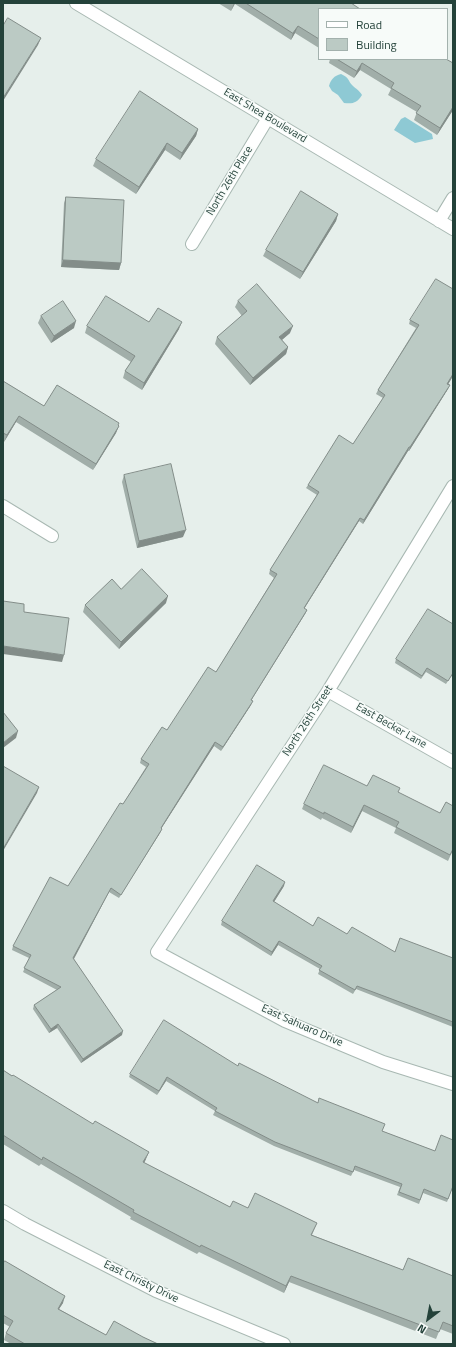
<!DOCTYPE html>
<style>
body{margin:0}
#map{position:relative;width:456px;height:1347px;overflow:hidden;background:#e6efeb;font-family:"Titillium Web",sans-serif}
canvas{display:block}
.frame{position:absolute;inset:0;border:4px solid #24423a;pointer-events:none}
.legend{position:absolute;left:318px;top:8px;width:130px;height:52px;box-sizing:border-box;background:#f7fbf9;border:1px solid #a3b1ad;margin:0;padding:5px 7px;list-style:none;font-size:12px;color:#24423a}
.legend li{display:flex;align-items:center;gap:8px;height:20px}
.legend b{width:20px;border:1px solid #a3b1ad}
.north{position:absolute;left:408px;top:1299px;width:40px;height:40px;-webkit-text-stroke:3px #f7fbf9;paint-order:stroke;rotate:212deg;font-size:11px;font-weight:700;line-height:16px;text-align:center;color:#24423a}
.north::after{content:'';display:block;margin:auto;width:14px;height:18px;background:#24423a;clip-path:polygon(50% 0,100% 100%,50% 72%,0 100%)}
</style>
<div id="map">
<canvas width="456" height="1347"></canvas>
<div class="frame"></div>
<ul class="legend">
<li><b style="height:5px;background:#fff"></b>Road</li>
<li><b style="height:11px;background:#bbcac4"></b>Building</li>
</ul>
<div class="north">N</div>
</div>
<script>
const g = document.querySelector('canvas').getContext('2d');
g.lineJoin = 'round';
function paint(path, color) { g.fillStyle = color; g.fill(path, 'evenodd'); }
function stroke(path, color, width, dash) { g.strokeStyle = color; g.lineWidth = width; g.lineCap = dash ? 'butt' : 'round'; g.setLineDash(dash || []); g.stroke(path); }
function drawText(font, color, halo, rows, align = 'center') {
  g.font = font + ' "Titillium Web",sans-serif'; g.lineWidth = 3; g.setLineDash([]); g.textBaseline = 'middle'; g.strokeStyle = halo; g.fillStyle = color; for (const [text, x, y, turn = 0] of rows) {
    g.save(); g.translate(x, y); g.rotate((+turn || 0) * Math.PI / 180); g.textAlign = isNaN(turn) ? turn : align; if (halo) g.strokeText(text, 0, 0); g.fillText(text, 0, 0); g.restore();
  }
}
const water = new Path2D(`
 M341 74C350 78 347 80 353 86 356 89 359 90 362 95 357 103 353 104 344 103L338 95 332 91 329 86C331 79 334 76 341 74Z
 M405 117 432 134 433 139 415 143 394 130 401 119Z`);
const minor = new Path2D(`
 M192 244 268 118
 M453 486 328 691 157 952 285 1021 383 1062 453 1084
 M3 506 52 536
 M328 691 453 762
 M3 1211 25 1224 156 1291 284 1344`);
const tertiary = new Path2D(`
 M76 3 453 229
 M439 221 453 198`);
const wall = new Path2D(`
 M218 3H351L319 9V48L295 33 291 40 235 4 231 11Z
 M330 59H446L453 63V110L437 135 414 120 417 112 388 95 391 89 360 70 354 78 329 63Z
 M198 129 196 136 180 160 165 150 136 194 93 166 96 159Z
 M66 197 121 263 119 270 61 267 64 203Z
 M338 214 336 221 300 279 263 256 266 250Z
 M453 289V376L448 384V389L409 451H408L363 524 359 521 304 609 307 610 305 614 251 700V705L221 751 214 746 161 829 160 833 119 898 109 892 74 959 122 1035 81 1063 57 1028 49 1033 33 1009 34 1005 57 990 23 972 29 958 12 950 13 946 68 886 123 804 146 767 140 763 141 759 167 730 216 672 274 578 269 574 270 570 317 495 306 488 308 485 353 444 383 398 376 394 378 390 416 328 409 324 410 320Z
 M238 301 290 333 282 340 288 347 286 354 250 385 215 344 217 337 242 316 235 307Z
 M41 316 74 328 51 343 38 323Z
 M149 322 179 329 142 390 123 378 125 371 131 362 85 333 87 326Z
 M3 381 44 406 118 425 116 433 93 470 16 422 4 442 3 441Z
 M124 475 183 537 137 548 122 482Z
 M121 589 166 603 119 649 83 612 85 605Z
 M453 624V677L451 676 446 684 426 672 421 679 395 663 396 659Z
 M367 786 398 792 453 850 448 861 394 833 396 828 362 811 351 833 322 818 321 820 302 809 304 804Z
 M284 886 274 902 313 926 347 934 395 952 453 958V1027L356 989 353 994 318 974 320 969 278 945 271 956 221 925 222 921Z
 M238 1066 318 1103 382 1131 435 1151 453 1140V1189H452L447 1202 423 1193 419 1204 397 1195 400 1187 354 1170 351 1176 274 1146 213 1115 215 1111 166 1081 157 1095 129 1077 130 1074Z
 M3 1070 146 1159 144 1163 230 1207 248 1208 317 1223 312 1235 403 1270 453 1276V1334L440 1329 436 1339 289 1282 284 1293 199 1252 197 1254 130 1219 131 1217 41 1164 39 1166 3 1144Z
 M3 1264 63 1303 59 1309 106 1335 143 1337 158 1344H11L4 1340 6 1333 10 1327 3 1323Z`);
const shadedWall = new Path2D(`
 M234 3H235L231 11Z
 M298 26 295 33 291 40 293 33Z
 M41 38 38 45 3 101V98Z
 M362 63 360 70 354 78 357 71Z
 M453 107V110L437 135 440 128Z
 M198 129 196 136 180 160 182 153Z
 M167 143 165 150 136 194 139 187Z
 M338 214 336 221 300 279 303 272Z
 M63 260 121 263 119 270 61 267Z
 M76 321 74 328 51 343 54 336Z
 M182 322 179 329 142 390 144 383Z
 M293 326 290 333 277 344 279 337Z
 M288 347 286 354 250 385 253 378Z
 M453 374V376L446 388 447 384Z
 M450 385 448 389 409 451 410 447Z
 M19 416 16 422 4 442 7 435Z
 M119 426 116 433 93 470 96 464Z
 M409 447 408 451 363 524 364 520Z
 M360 518 359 521 302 612 304 608Z
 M186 530 183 537 137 548 139 541Z
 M168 596 166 603 119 649 121 642Z
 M307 610 305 614 249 704 251 700Z
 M3 646 64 655 62 662 3 654Z
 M253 701 251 705 221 751 223 747Z
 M18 731 16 738 3 748V743Z
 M215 742 214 746 159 832 161 828Z
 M39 787 37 793 3 851V849Z
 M364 805 362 811 351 833 353 827Z
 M162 829 160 833 119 898 121 895Z
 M285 882 284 886 272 905 273 901Z
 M111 888 109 892 72 962 73 958Z
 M279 941 278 945 271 956 272 952Z
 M58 1024 57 1028 49 1033 51 1029Z
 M123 1031 122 1035 81 1063 83 1059Z
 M167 1077 166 1081 157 1095 159 1091Z
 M149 1152 146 1159 141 1169 143 1162Z
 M291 1276 289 1282 284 1293 286 1286Z
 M65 1296 63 1303 55 1315 58 1309Z`);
const building = new Path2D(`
 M246 3H351L360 9H319V39L298 26 293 33Z
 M8 18 41 38 3 98V26Z
 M337 59H446L453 63V107L440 128 416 113 421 106 391 88 394 83 362 63 357 71Z
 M140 91 198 129 182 153 167 143 139 187 96 159Z
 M301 191 338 214 303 272 266 250Z
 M66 197 124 200 121 263 63 260Z
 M436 279 453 289V374L447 384 450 385 410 447H409L364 520 360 518 304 608 307 610 251 700 253 701 223 747 215 742 161 828 162 829 121 895 111 888 73 958 123 1031 83 1059 58 1024 51 1029 34 1005 61 987 24 968 31 955 13 946 50 877 68 886 120 803 123 804 149 764 141 759 162 727 167 730 208 667 216 672 277 574 270 570 319 492 308 485 339 435 353 444 385 395 378 390 419 325 410 320Z
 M257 284 293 326 279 337 288 347 253 378 217 337 247 311 238 301Z
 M106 296 149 322 158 308 182 322 144 383 125 371 135 356 87 326Z
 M63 301 76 321 54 336 41 316Z
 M3 381 44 406 57 385 119 423 118 425 119 426 96 464 19 416 7 435 3 433Z
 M171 464 186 530 139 541 124 475Z
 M142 569 168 596 121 642 85 605 112 579 121 589Z
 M3 601 24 604V612L69 618 64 655 3 646Z
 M428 609 453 624V634H452L453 635V673L448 681 427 668 422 676 396 659Z
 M3 712 18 731 3 743Z
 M324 765 367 786 373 775 400 788 398 792 440 813 446 802 453 806V849L450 855 396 827 399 822 364 805 353 827 324 812V814L304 804Z
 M3 766 39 787 3 849Z
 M257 865 285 882 273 901 313 926 318 917 347 934 352 927 395 952 400 938 453 958V1022L357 986 355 990 319 970 322 966 279 941 272 952 222 921Z
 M164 1020 238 1066 239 1063 318 1103 319 1098 385 1124 382 1131 435 1151 441 1135 453 1140V1186L448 1199 424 1189 420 1200 399 1192 402 1184 355 1166 353 1172 275 1142 215 1111 217 1108 167 1077 159 1091 130 1074Z
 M3 1070 12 1076 13 1075 93 1124 95 1121 149 1152 143 1162 230 1207 233 1201 248 1208 255 1193 317 1223 311 1235 403 1270 408 1258 453 1276V1326L443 1322 439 1332 291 1276 286 1286 201 1245 200 1247 133 1212 134 1210 43 1157 42 1160 3 1135Z
 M5 1261 65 1296 58 1309 106 1335 114 1321 143 1337 158 1344H25L6 1333 13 1321 3 1315V1264Z`);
const streetNames = [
 ["East Shea Boulevard",265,116,31],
 ["North 26th Place",230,181,-59],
 ["North 26th Street",308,721,-57],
 ["East Becker Lane",391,726,30],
 ["East Sahuaro Drive",302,1026,24],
 ["East Christy Drive",141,1282,26]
];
paint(water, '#8ec9d4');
stroke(minor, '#a8b8b2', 14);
stroke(tertiary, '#a8b8b2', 14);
stroke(minor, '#fff', 12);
stroke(tertiary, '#fff', 12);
paint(wall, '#a1aea9');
paint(shadedWall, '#838d89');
paint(building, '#bbcac4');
stroke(building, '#838d89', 1);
drawText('11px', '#24423a', '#f7fbf9', streetNames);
</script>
